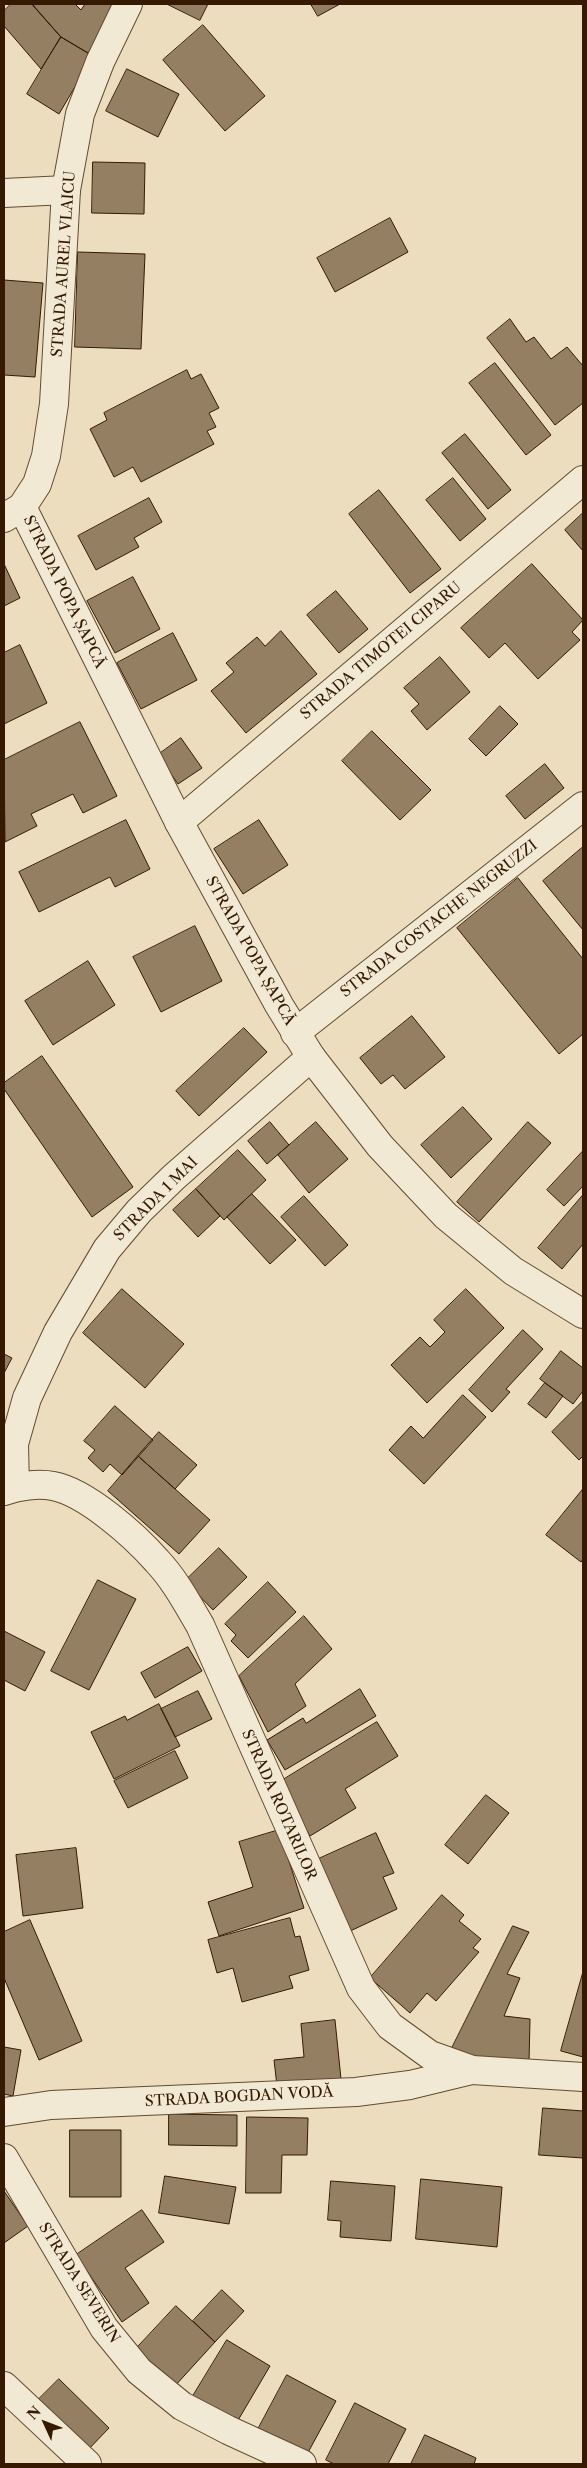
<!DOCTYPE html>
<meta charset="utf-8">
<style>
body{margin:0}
#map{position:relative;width:587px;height:2468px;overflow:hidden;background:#ebddbe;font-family:"Libre Caslon Text",serif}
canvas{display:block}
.frame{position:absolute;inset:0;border:5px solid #351a01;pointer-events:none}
.north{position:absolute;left:20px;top:2398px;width:50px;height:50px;-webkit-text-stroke:4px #f2e9d5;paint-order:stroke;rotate:313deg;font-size:14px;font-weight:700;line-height:20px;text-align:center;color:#351a01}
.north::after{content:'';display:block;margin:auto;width:18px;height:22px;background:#351a01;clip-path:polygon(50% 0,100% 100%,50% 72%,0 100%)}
</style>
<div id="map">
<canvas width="587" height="2468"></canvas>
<div class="frame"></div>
<div class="north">N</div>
</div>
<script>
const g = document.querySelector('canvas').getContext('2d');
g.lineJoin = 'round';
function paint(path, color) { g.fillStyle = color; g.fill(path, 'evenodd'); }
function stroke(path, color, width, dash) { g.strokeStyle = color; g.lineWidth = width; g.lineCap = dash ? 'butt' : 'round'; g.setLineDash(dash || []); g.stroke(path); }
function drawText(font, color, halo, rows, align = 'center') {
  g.font = font + ' "Libre Caslon Text",serif'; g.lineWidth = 4; g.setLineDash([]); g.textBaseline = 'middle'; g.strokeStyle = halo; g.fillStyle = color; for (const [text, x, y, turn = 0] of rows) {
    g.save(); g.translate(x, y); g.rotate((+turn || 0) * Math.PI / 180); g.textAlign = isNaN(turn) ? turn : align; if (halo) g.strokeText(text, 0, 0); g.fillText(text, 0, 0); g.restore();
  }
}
const building = new Path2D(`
 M11 4H32L61 37 41 69 4 26V11Z
 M32 4H75L81 10 85 4H117L93 56 61 37Z
 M167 4H208L200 20Z
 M311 4H340L318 16Z
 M203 25 265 96 225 131 163 60Z
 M61 37 93 56 59 114 27 94Z
 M127 69 179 94 158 137 106 111Z
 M93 162 145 163 144 214 92 213Z
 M390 218 408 252 335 292 317 258Z
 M78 252 145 254 141 349 75 347Z
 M4 280 43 283 35 377 4 375Z
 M510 319 526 342 534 337 551 359 567 347 583 366V403L555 425 487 338Z
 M495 363 551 435 526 455 469 383Z
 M187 370 191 379 201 374 219 408 209 413 216 427 207 431 214 444 141 482 133 467 114 477 90 429 107 420 104 413Z
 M465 434 511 490 488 509 442 453Z
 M453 478 486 519 460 541 426 500Z
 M379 490 441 569 410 593 349 514Z
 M149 498 162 522 134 538 139 547 96 570 78 536Z
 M583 513V551L565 530Z
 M4 564 20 598 4 606Z
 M532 564 583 620 572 632 580 640 538 679 505 643 489 658 461 628Z
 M133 577 160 629 115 653 87 601Z
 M336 591 368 629 339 653 307 615Z
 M281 631 317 674 246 733 211 691 234 672 226 663 257 637 265 646Z
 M173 633 197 680 141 709 117 663Z
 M20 645 47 703 4 724V653Z
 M440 657 470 692 427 730 411 711 419 704 404 688Z
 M500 706 518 724 486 756 469 739Z
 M80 722 117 796 83 813 73 794 31 814 37 826 5 842 4 760Z
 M372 731 431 790 400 820 342 761Z
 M181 738 202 768 178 784 158 755Z
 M545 764 564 788 525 819 506 796Z
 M126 820 150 869 115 887 110 877 39 912 19 872Z
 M259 820 288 865 243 894 214 849Z
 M583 847V930L543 881Z
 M518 878 583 959V1034L559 1054 457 928Z
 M195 926 222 981 161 1012 133 957Z
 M88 961 115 1005 53 1045 25 1001Z
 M412 1016 445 1057 405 1089 393 1075 381 1084 360 1058Z
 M244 1028 267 1052 199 1116 176 1091Z
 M42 1056 133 1187 92 1217 4 1089V1083Z
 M463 1107 492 1139 451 1178 421 1145Z
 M270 1122 289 1145 267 1164 248 1141Z
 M316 1122 348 1159 309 1193 278 1155Z
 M528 1122 551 1143 479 1222 457 1202Z
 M238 1150 266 1180 224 1220 196 1189Z
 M583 1151V1186L564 1206 547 1190Z
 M196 1189 220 1216 198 1237 173 1210Z
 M252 1194 296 1240 270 1264 227 1217Z
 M583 1195V1244L562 1269 538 1248Z
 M304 1196 348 1245 325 1266 281 1217Z
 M122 1289 184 1344 145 1388 83 1333Z
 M466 1289 504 1328 427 1403 391 1365 420 1337 430 1347 445 1332 434 1320Z
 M523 1330 543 1349 506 1389 510 1392 492 1412 469 1390Z
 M561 1351 583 1368V1391L573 1404 540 1379Z
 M4 1354 12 1358 4 1373Z
 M545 1383 563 1396 546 1418 528 1404Z
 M463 1395 486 1417 424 1484 389 1450 411 1426 423 1438Z
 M583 1401V1456L579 1460 552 1432Z
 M115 1406 153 1440 122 1475 110 1464 103 1472 88 1458 95 1450 84 1441Z
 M159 1432 197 1465 175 1489 138 1456Z
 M138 1456 210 1520 179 1554 108 1491Z
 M583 1489V1559L581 1562 546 1535Z
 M219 1548 247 1577 213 1610 185 1581Z
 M98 1580 136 1599 89 1690 51 1671Z
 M268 1582 296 1612 248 1658 231 1641 236 1635 225 1624Z
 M304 1616 332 1649 295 1684 306 1706 268 1732 239 1676Z
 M4 1631 45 1652 25 1691 4 1680Z
 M188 1647 202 1671 155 1698 141 1673Z
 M360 1689 376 1716 285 1770 267 1740 303 1718 306 1723Z
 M198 1691 212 1719 175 1737 161 1709Z
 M159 1704 180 1746 114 1779 91 1732 125 1716 127 1720Z
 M377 1722 398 1756 345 1789 356 1808 310 1836 278 1783Z
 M175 1751 188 1778 128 1808 114 1781Z
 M486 1795 509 1813 468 1864 445 1845Z
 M279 1830 304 1908 219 1936 208 1902 253 1887 239 1842Z
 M376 1833 394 1873 383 1877 397 1909 346 1933 314 1861Z
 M76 1848 83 1908 23 1916 16 1855Z
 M442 1895 464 1915 459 1921 481 1939 473 1948 479 1952 436 2001 427 1993 410 2013 370 1978Z
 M290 1918 295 1937 300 1936 309 1970 289 1976 293 1988 242 2002 233 1968 217 1973 208 1940Z
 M30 1920 82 2041 39 2060 4 1978V1932Z
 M513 1926 529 1932 507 1974 520 1978 504 2016 530 2019 529 2063 465 2060 450 2052Z
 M583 1972V2057L561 2051Z
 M335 2020 341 2079 277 2086 274 2060 304 2057 301 2024Z
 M4 2047 21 2050 13 2096 4 2094Z
 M543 2108 583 2111V2158L539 2155Z
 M169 2114 237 2115V2146L169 2145Z
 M247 2117 308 2118 307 2155H282L281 2193H246Z
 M70 2130H121V2197H70Z
 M165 2176 236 2187 229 2224 159 2213Z
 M421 2179 502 2187 497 2247 416 2239Z
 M331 2181 395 2186 391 2241 340 2237 341 2221 328 2220Z
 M4 2191 28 2226 4 2243Z
 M142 2210 164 2242 125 2268 149 2303 122 2322 76 2255Z
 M222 2290 244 2311 215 2342 193 2321Z
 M176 2306 215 2342 174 2387 134 2351Z
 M227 2340 270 2366 237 2422 193 2396Z
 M287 2375 336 2401 305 2458 256 2433Z
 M59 2379 109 2428 84 2454 34 2404Z
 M355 2403 406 2429 388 2464H334L326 2460Z
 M425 2435 476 2458 474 2464H411Z`);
const minor = new Path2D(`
 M4 193 66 190
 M179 822 583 480
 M295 1033 583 806
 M15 1487 14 1444 27 1398 58 1332 107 1249 139 1211 174 1177 311 1057
 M4 2112 51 2105 356 2092 410 2085 472 2070
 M4 2158 104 2328 139 2371 182 2406 228 2430 302 2464
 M4 2386 87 2464`);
const tertiary = new Path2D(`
 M22 507 179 822 279 1005 311 1057 380 1146 446 1216 513 1271 583 1314
 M4 518 22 507 37 484 46 456 54 404 66 190 80 114 100 62 128 4
 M4 1491C18 1486 38 1483 53 1486 86 1492 135 1536 157 1561 175 1580 187 1603 200 1625L361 1988 390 2026 430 2055 472 2070 583 2077`);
const streetNames = [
 ["STRADA AUREL VLAICU",64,264,-86],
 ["STRADA POPA ȘAPCĂ",64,592,64],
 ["STRADA TIMOTEI CIPARU",381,651,-40],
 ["STRADA COSTACHE NEGRUZZI",439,919,-38],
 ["STRADA POPA ȘAPCĂ",250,951,61],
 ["STRADA 1 MAI",156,1199,-45],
 ["STRADA ROTARILOR",279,1805,66],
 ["STRADA BOGDAN VODĂ",239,2097,-3],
 ["STRADA SEVERIN",79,2283,58]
];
paint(building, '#947f63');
stroke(building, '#351a01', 1);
stroke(minor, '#624b30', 30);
stroke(tertiary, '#624b30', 30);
stroke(minor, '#f2e9d5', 28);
stroke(tertiary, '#f2e9d5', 28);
drawText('15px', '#351a01', '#f2e9d5', streetNames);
</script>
